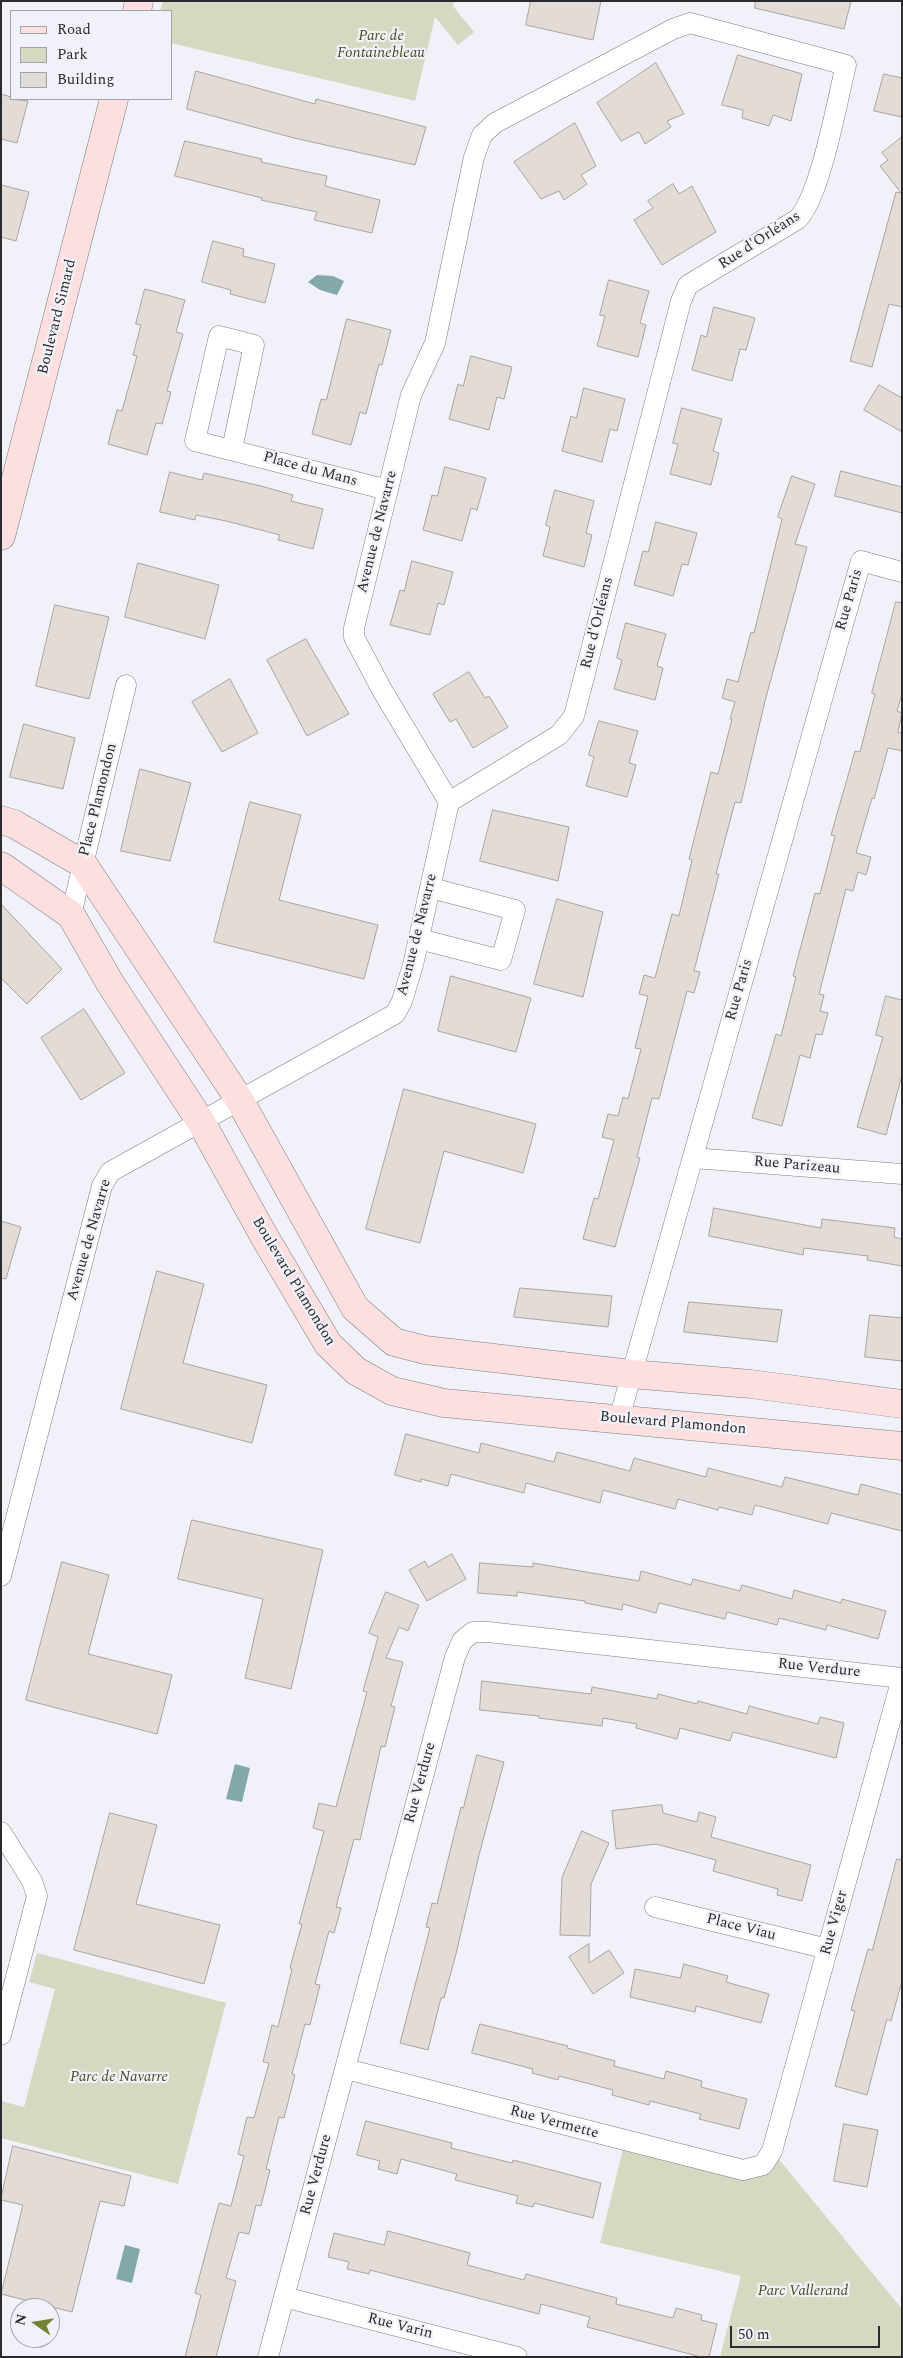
<!DOCTYPE html>
<meta charset="utf-8">
<style>
body{margin:0}
#map{position:relative;width:903px;height:2358px;overflow:hidden;background:#f1f1f9;font-family:Spectral,serif}
canvas{display:block}
.frame{position:absolute;inset:0;border:2px solid #2b2b2e;pointer-events:none}
.legend{position:absolute;left:10px;top:10px;width:162px;height:90px;box-sizing:border-box;background:#f1f1f9;border:1px solid #a2a2a8;margin:0;padding:6px 9px;list-style:none;font-size:15px;color:#2b2b2e}
.legend li{display:flex;align-items:center;gap:10px;height:25px}
.legend b{width:25px;border:1px solid #a2a2a8}
.north{position:absolute;left:10px;top:2298px;width:50px;height:50px;box-sizing:border-box;background:#f1f1f9;border:1px solid #a2a2a8;border-radius:50%;rotate:283deg;font-size:14px;font-weight:700;line-height:20px;text-align:center;color:#2b2b2e}
.north::after{content:'';display:block;margin:auto;width:18px;height:22px;background:#728434;clip-path:polygon(50% 0,100% 100%,50% 72%,0 100%)}
.scale{position:absolute;left:730px;top:2326px;width:150px;height:22px;box-sizing:border-box;border:2px solid #2b2b2e;border-top:0;padding-left:6px;font-size:15px;line-height:18px;white-space:nowrap;color:#2b2b2e;-webkit-text-stroke:4px #f1f1f9;paint-order:stroke}
</style>
<div id="map">
<canvas width="903" height="2358"></canvas>
<div class="frame"></div>
<ul class="legend">
<li><b style="height:6px;background:#fcdfde"></b>Road</li>
<li><b style="height:14px;background:#d4d9c1"></b>Park</li>
<li><b style="height:14px;background:#e3dbd6"></b>Building</li>
</ul>
<div class="north">N</div>
<div class="scale">50 m</div>
</div>
<script>
const g = document.querySelector('canvas').getContext('2d');
g.lineJoin = 'round';
function paint(path, color) { g.fillStyle = color; g.fill(path, 'evenodd'); }
function stroke(path, color, width, dash) { g.strokeStyle = color; g.lineWidth = width; g.lineCap = dash ? 'butt' : 'round'; g.setLineDash(dash || []); g.stroke(path); }
function drawText(font, color, halo, rows, align = 'center') {
  g.font = font + ' Spectral,serif'; g.lineWidth = 4.5; g.setLineDash([]); g.textBaseline = 'middle'; g.strokeStyle = halo; g.fillStyle = color; for (const [text, x, y, turn = 0] of rows) {
    g.save(); g.translate(x, y); g.rotate((+turn || 0) * Math.PI / 180); g.textAlign = isNaN(turn) ? turn : align; if (halo) g.strokeText(text, 0, 0); g.fillText(text, 0, 0); g.restore();
  }
}
const green = new Path2D(`
 M163 1H454L453 6 474 32 458 45 435 17 415 101 171 43V11H160Z
 M37 1953 226 2003 178 2184 1 2138V2101L24 2107 55 1989 29 1982Z
 M625 2141 743 2170 772 2151 902 2309V2357H720L741 2276 600 2243Z`);
const water = new Path2D(`
 M317 275 333 276 344 281 337 295 320 290 308 282Z
 M235 1764 250 1768 242 1802 226 1799Z
 M125 2245 140 2249 132 2283 116 2279Z`);
const building = new Path2D(`
 M531 1H601L593 40 526 25Z
 M756 1H851L844 29 755 8Z
 M738 55 802 74 791 121 773 115 769 126 742 118 743 110 722 105Z
 M656 63 684 114 667 121 671 127 645 144 639 132 621 141 597 103Z
 M196 71 315 104 316 99 426 127 415 165 294 138 187 109Z
 M884 74 902 78V117L874 111Z
 M1 94 11 97V99L28 101 17 143 1 139Z
 M575 123 596 166 581 175 587 184 564 200 559 191 541 199 514 162Z
 M902 137V307L889 304 872 367 850 361 896 192 901 193 880 166 888 160 882 153Z
 M185 141 262 159 261 162 327 176 325 186 380 200 372 233 314 220 317 212 261 200 262 198 175 176Z
 M673 184 679 194 692 186 716 232 662 265 634 220 653 208 648 201Z
 M1 185 29 192 16 241 1 237Z
 M213 241 244 249 243 256 275 264 265 303 230 294 231 290 202 282Z
 M609 280 649 291 640 323 646 325 638 357 597 346 605 316 600 315Z
 M145 289 185 300 176 332 183 334 167 391 171 392 162 424 156 423 147 455 108 444 117 410 122 411 137 356 133 355 141 325 136 324Z
 M714 307 755 318 746 350 740 349 732 381 692 370 701 335 706 337Z
 M347 319 391 330 382 365 379 364 366 414 360 412 351 445 312 434 321 399 326 400Z
 M471 356 512 367 504 399 497 397 489 430 449 419 458 384 463 386Z
 M879 385 902 398V432L864 410Z
 M584 388 625 399 617 431 610 429 602 462 562 451 571 416 576 418Z
 M682 408 722 419 713 451 719 453 711 485 670 474 678 444 673 443Z
 M445 467 486 478 477 510 471 508 462 541 423 530 432 495 437 496Z
 M841 471 902 487V513L835 496Z
 M170 472 202 480 204 473 261 486 293 495 291 501 323 509 313 549 278 540 280 535 226 521 196 515 195 520 160 512Z
 M792 476 815 484 795 544 807 547 765 701 741 803 735 802 716 874H719L694 971 700 972 694 993 687 991 659 1099 652 1098 637 1157 640 1158 615 1247 583 1239 594 1198 598 1199 614 1140 602 1137 608 1114 618 1116 623 1097 628 1099 641 1049 635 1048 648 996 639 994 644 975 655 978 672 914 679 916 692 860 689 859 711 772 718 774 732 719H730L735 702 722 698 727 679 738 682 751 632 754 633 782 519 778 517Z
 M555 490 594 501 586 533 592 535 584 567 543 556 550 527 546 525Z
 M656 522 697 533 688 565 682 564 673 596 634 585 643 551 648 552Z
 M412 561 453 572 444 605 438 603 430 635 390 625 400 590 404 591Z
 M138 563 219 585 205 639 125 617Z
 M896 602 902 603V694L897 711 902 713 898 732 902 733V751L888 748 874 799 872 798 856 853 871 857 866 875 858 872 853 891 846 889 819 994 824 995 820 1011 828 1013 822 1035 816 1034 810 1058 800 1055 782 1126 752 1118 776 1034 781 1036 796 977 793 976 815 893 820 894 835 836 831 835 855 751 860 752 875 694 872 693Z
 M55 605 109 617 89 699 36 686Z
 M626 623 666 634 657 666 663 668 655 700 614 689 622 660 617 658Z
 M306 639 349 714 307 736 267 660Z
 M469 672 485 698 489 696 508 727 473 748 456 719 450 722 433 694Z
 M230 679 258 733 222 752 192 702Z
 M599 721 638 731 629 763 636 765 627 797 586 786 594 757 589 755Z
 M24 724 75 738 63 789 10 777Z
 M140 769 191 783 170 861 121 851Z
 M250 802 301 815 279 900 378 925 364 979 214 942Z
 M493 810 569 827 558 881 480 861Z
 M557 899 603 912 583 997 534 984Z
 M1 904 62 969 27 1004 1 978Z
 M451 976 531 998 516 1052 438 1031Z
 M886 996 902 1000V1075L886 1135 857 1127 883 1037 876 1035Z
 M84 1009 125 1073 81 1100 41 1038Z
 M404 1089 536 1124 523 1173 444 1151 420 1243 366 1229Z
 M714 1208 821 1228 822 1219 895 1228 894 1237 902 1239V1266L867 1260 868 1256 804 1248 803 1255 709 1236Z
 M1 1221 21 1227 6 1279 1 1278Z
 M157 1271 204 1284 183 1363 267 1385 252 1443 121 1409Z
 M520 1288 612 1296 608 1327 514 1317Z
 M689 1302 782 1310 777 1342 684 1332Z
 M870 1315 902 1318V1361L865 1357Z
 M406 1434 479 1453 481 1443 554 1462 557 1452 630 1471 634 1458 706 1477 708 1468 782 1487 785 1477 858 1495 861 1484 902 1495V1531L831 1513 828 1524 755 1505 752 1515 719 1507 718 1510 678 1499 675 1509 603 1490 600 1503 526 1483 524 1493 451 1474 448 1486 421 1479V1482L395 1475Z
 M192 1520 323 1550 291 1689 245 1678 263 1599 178 1579Z
 M452 1554 466 1579 427 1601 409 1570 425 1561 428 1567Z
 M62 1562 109 1575 88 1654 172 1675 157 1734 26 1700Z
 M480 1563 533 1567V1563L639 1581 641 1571 691 1585 693 1579 740 1591 742 1585 792 1599 794 1590 841 1603 842 1599 886 1611 878 1639 827 1625 826 1630 779 1618 777 1625 727 1612 725 1619 659 1603 656 1613 623 1604 622 1610 585 1603V1601L517 1592V1596L478 1593Z
 M386 1592 419 1605 408 1631 399 1627 386 1658 403 1662 391 1706 395 1707 385 1747 381 1746 360 1840 354 1839 336 1907 341 1908 334 1933 329 1931 315 1984 320 1985 310 2025 305 2024 292 2074 295 2075 284 2118 279 2117 266 2169 270 2170 261 2206 256 2205 249 2234 239 2232 226 2278 236 2281 216 2357H185L201 2295 195 2293 219 2203 231 2206 244 2156 238 2154 247 2117 254 2118 269 2063 263 2062 272 2025 278 2027 292 1969 290 1968 302 1924H299L324 1831 313 1828 319 1803 336 1807 367 1692 363 1691 378 1637 369 1633Z
 M482 1681 591 1694 592 1687 657 1699 658 1694 697 1704 698 1701 747 1714 749 1706 818 1724 820 1717 844 1723 836 1758 733 1732 730 1741 680 1728 677 1739 636 1728 637 1724 603 1718 602 1726 539 1718V1716L480 1710Z
 M477 1755 504 1762 479 1855 456 1954 444 1998H441L428 2050 400 2043 430 1928 426 1927 432 1903 437 1904 461 1807 463 1808Z
 M662 1805 663 1813 697 1822 699 1812 716 1817 711 1837 811 1865 802 1901 777 1895 778 1889 713 1871 716 1860 656 1844 616 1849 612 1811Z
 M110 1813 157 1825 136 1904 220 1925 204 1984 74 1950Z
 M582 1831 609 1843 591 1884 590 1936 560 1935 562 1878Z
 M897 1859 902 1860V1981L891 2021 887 2019 867 2095 835 2086 855 2011 851 2010 868 1949 872 1950Z
 M589 1944V1963L609 1950 624 1973 593 1994 569 1957Z
 M684 1964 728 1976 726 1982 769 1994 761 2023 696 2006 695 2012 630 1997 635 1969 680 1978Z
 M480 2024 568 2046 567 2048 615 2061 614 2066 664 2079 666 2071 702 2081 701 2087 747 2099 739 2129 699 2119 701 2114 650 2101 649 2105 612 2095 613 2090 559 2076 558 2080 532 2073 533 2069 472 2053Z
 M366 2121 452 2143 451 2148 512 2163 513 2160 601 2183 593 2218 534 2203 533 2207 516 2203 518 2196 455 2180 457 2174 401 2159 397 2174 378 2169 380 2161 357 2155Z
 M844 2124 878 2130 867 2187 834 2181Z
 M13 2146 131 2176 124 2206 100 2201 72 2312 1 2294 23 2205 1 2200Z
 M388 2231 470 2253 467 2265 524 2280 526 2274 617 2298 616 2304 673 2318 676 2308 702 2315 701 2320 717 2324 709 2357H701L587 2327 590 2317 541 2304 539 2314 370 2270 369 2274 347 2269 349 2262 328 2257 334 2233 384 2245Z`);
const street = new Path2D(`
 M232 449 254 345 219 336 195 441 388 490
 M71 915 126 685
 M419 939 501 960 515 910 431 888
 M693 1158 902 1174
 M619 1419 861 561 902 572
 M1 1576 102 1186 110 1172 395 1014 402 1001 413 965 449 802 382 690 354 637V628L411 395 435 343 474 157 482 135 495 123 673 29 690 23 846 65C837 101 821 194 798 219L688 285 681 301 574 716 559 735 449 802
 M1 1832 32 1881 37 1896 1 2035
 M655 1907 828 1949
 M346 2069 743 2170 763 2165 772 2151 902 1678
 M284 2297 517 2357
 M268 2357 455 1657 462 1641 473 1632H488L902 1678`);
const secondary = new Path2D(`
 M137 11 139 1
 M1 536 114 99
 M1 820 14 824 83 864 239 1099 355 1308 394 1342 425 1350 631 1374 751 1384 902 1404
 M1 866 71 915 110 983 201 1122 264 1236 328 1344 356 1371 392 1391 444 1403 902 1446`);
const parkNames = [
 ["Parc de",381,37],
 ["Fontainebleau",381,54],
 ["Parc de Navarre",119,2078],
 ["Parc Vallerand",803,2292]
];
const streetNames = [
 ["Rue d'Orléans",760,241,-33],
 ["Boulevard Simard",58,317,-76],
 ["Place du Mans",310,470,15],
 ["Avenue de Navarre",378,532,-76],
 ["Rue Paris",850,600,-74],
 ["Rue d'Orléans",598,623,-76],
 ["Place Plamondon",99,800,-76],
 ["Avenue de Navarre",418,935,-76],
 ["Rue Paris",740,990,-74],
 ["Rue Parizeau",797,1166,5],
 ["Avenue de Navarre",90,1240,-74],
 ["Boulevard Plamondon",293,1282,59],
 ["Boulevard Plamondon",673,1424,5],
 ["Rue Verdure",819,1669,6],
 ["Rue Verdure",421,1783,-75],
 ["Rue Viger",835,1923,-75],
 ["Place Viau",741,1928,14],
 ["Rue Vermette",554,2123,15],
 ["Rue Verdure",317,2175,-75],
 ["Rue Varin",400,2327,14]
];
paint(green, '#d4d9c1');
paint(water, '#82a8aa');
paint(building, '#e3dbd6');
stroke(building, '#aaa39e', 1);
stroke(street, '#7c7c83', 21);
stroke(secondary, '#7c7c83', 29);
stroke(street, '#fff', 20);
stroke(secondary, '#fcdfde', 28);
drawText('italic 15px', '#484f1e', '#f1f1f9', parkNames);
drawText('15px', '#2b2b2e', '#f1f1f9', streetNames);
</script>
